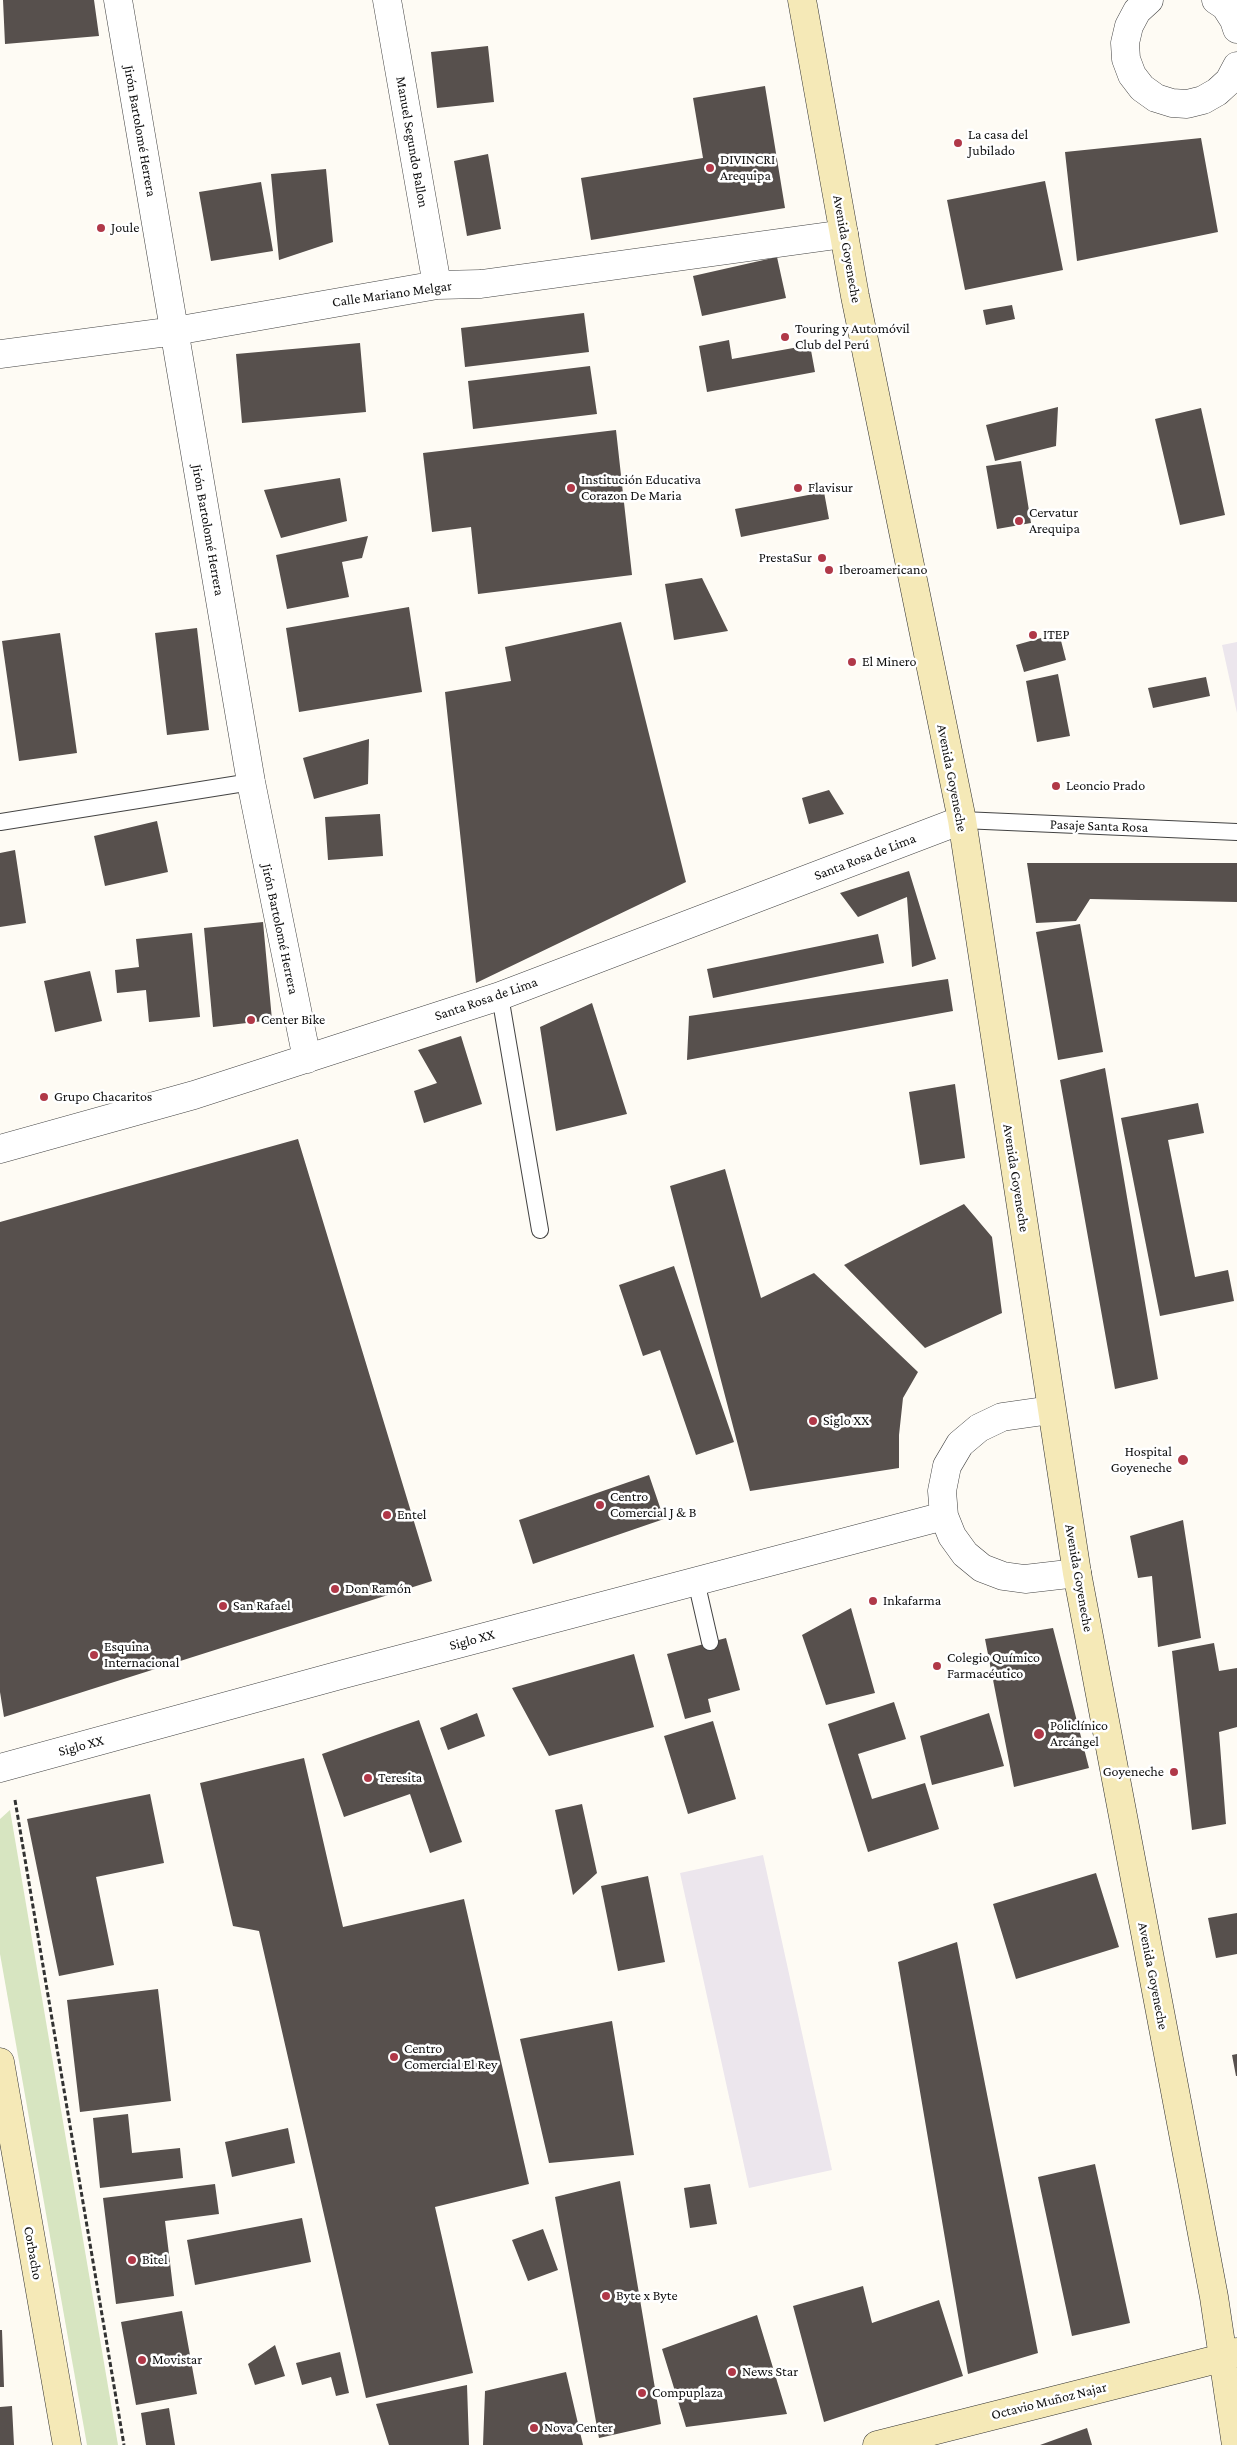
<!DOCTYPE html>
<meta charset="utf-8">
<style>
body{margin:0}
canvas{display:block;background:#fefbf4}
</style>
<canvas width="1237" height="2445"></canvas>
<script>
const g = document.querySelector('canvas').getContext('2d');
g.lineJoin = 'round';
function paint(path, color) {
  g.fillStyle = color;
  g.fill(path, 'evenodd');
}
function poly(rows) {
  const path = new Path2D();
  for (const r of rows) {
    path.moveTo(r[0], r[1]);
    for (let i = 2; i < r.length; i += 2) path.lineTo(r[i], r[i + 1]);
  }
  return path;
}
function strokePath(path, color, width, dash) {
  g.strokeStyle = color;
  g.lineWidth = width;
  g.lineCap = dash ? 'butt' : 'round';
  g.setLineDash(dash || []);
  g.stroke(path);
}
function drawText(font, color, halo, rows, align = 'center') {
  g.font = font + ' "Crimson Pro",serif';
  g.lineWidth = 5;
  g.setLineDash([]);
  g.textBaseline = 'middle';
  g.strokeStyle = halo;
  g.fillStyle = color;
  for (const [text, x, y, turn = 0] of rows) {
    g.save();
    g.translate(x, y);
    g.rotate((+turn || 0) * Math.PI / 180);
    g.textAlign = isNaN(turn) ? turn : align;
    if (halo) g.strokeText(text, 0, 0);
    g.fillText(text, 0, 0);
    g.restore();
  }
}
const industrial = poly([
 [1237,642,1237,713,1222,645],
 [763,1855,832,2170,749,2188,680,1873]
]);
const green = poly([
 [10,1810,118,2445,87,2445,0,1954,0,1819]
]);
const building = poly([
 [3,0,94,0,99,36,5,44],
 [488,46,494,102,437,108,431,52],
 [765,86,785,208,591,240,581,178,703,158,693,98],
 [1201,138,1218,232,1077,261,1065,152],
 [488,154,501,229,467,236,454,161],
 [326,169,333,242,279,260,271,174],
 [1045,181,1063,270,965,290,947,200],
 [261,182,273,251,211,261,199,192],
 [777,257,786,298,702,316,693,276],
 [1012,305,1015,319,986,325,983,310],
 [584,313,589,352,465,367,461,328],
 [729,340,732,359,810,345,815,372,707,392,699,346],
 [360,343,366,412,242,423,236,354],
 [590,366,597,414,473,429,468,381],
 [1058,407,1056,446,995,461,986,425],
 [1201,408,1225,515,1180,525,1155,419],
 [616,430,632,575,478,594,471,527,432,532,423,453],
 [1021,461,1031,523,997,529,986,466],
 [340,478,347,521,281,538,264,490],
 [824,492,829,519,741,537,735,509],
 [368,536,362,558,342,562,349,597,287,609,276,555],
 [702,578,728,631,674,640,665,584],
 [409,607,422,692,299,712,286,628],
 [621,622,686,882,476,983,445,692,511,681,505,647],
 [197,628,209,730,167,735,155,633],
 [60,633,77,753,19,761,2,641],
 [1059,633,1066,660,1024,672,1016,645],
 [1058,674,1070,736,1037,742,1026,681],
 [1206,677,1210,696,1153,708,1148,688],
 [369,739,368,784,314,799,303,758],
 [829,790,844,814,809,824,802,798],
 [380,814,383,856,328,860,325,817],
 [157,821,168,872,105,886,94,836],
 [15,850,26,923,0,927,0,853],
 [1027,863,1237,863,1237,902,1090,899,1076,921,1036,923],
 [909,871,936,959,912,967,907,897,858,917,840,893],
 [263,922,272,1020,213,1027,204,928],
 [1080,924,1103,1052,1058,1060,1036,932],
 [192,933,200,1017,149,1022,146,990,117,993,115,970,139,967,136,939],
 [878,934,884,963,713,998,707,969],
 [90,971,102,1021,55,1032,44,981],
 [948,979,953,1011,687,1060,689,1016],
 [592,1003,627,1114,556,1131,540,1027],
 [461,1036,482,1104,424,1123,414,1091,437,1083,418,1050],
 [1105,1068,1158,1379,1115,1389,1060,1080],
 [955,1084,965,1158,920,1165,909,1092],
 [1198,1103,1204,1133,1168,1140,1195,1277,1228,1270,1234,1301,1160,1316,1121,1118],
 [298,1139,432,1581,4,1717,0,1692,0,1222],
 [725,1169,761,1298,814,1273,918,1372,903,1398,899,1435,899,1468,750,1491,670,1186],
 [964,1204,992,1237,1002,1313,925,1348,844,1265],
 [674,1266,734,1442,696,1455,660,1350,643,1356,619,1285],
 [649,1475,664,1519,533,1564,519,1520],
 [1183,1520,1201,1638,1158,1647,1152,1576,1138,1578,1130,1536],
 [851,1608,875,1693,826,1705,802,1635],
 [1053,1628,1089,1768,1014,1787,985,1639],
 [726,1638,740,1690,708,1699,711,1712,685,1719,667,1654],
 [1214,1643,1219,1671,1237,1668,1237,1727,1219,1732,1226,1824,1192,1830,1172,1651],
 [634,1654,654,1727,549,1756,512,1688],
 [894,1702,906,1739,858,1754,872,1799,925,1783,939,1829,868,1852,828,1724],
 [477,1713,485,1736,448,1750,440,1728],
 [989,1713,1004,1766,932,1785,920,1736],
 [419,1720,462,1842,430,1853,410,1794,344,1817,322,1754],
 [713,1721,736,1799,688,1814,664,1736],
 [304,1758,343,1927,464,1899,529,2184,435,2207,473,2373,366,2398,259,1931,233,1926,200,1783],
 [150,1794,164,1863,96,1877,114,1965,59,1976,27,1819],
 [582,1804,597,1873,573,1895,555,1810],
 [1096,1873,1119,1947,1016,1979,993,1904],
 [648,1876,665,1962,618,1971,601,1886],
 [1237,1913,1237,1954,1216,1958,1208,1918],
 [957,1942,1038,2353,968,2374,898,1962],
 [158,1989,171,2101,80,2112,67,2000],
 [612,2021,634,2155,549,2163,520,2039],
 [1237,2054,1237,2076,1236,2076,1232,2055],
 [128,2114,132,2153,180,2148,183,2178,100,2188,93,2118],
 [288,2128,295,2163,232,2177,225,2142],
 [1095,2164,1130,2323,1072,2336,1038,2177],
 [620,2181,661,2424,599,2438,555,2197],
 [215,2184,219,2214,165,2221,174,2296,116,2304,103,2198],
 [710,2184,717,2224,690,2228,684,2188],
 [302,2218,311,2262,195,2285,187,2240],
 [543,2229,558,2270,528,2281,512,2240],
 [863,2286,872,2323,939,2300,963,2376,824,2422,793,2306],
 [182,2311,197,2394,136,2405,121,2322],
 [757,2315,787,2414,686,2427,662,2349],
 [0,2330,2,2330,4,2387,0,2387],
 [275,2345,285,2376,255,2385,248,2364],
 [340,2352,349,2393,336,2396,331,2377,302,2385,296,2363],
 [566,2372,583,2445,483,2445,485,2391],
 [467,2385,469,2445,389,2445,376,2404],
 [12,2406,14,2445,0,2445,0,2407],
 [169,2408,175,2445,146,2445,141,2413],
 [1087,2428,1092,2445,1040,2445]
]);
const path = poly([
 [15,1800,124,2445]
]);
const lane = poly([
 [962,820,1237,832],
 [0,822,251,782],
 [500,996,540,1230],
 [696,1581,710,1642]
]);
const street = poly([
 [118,0,251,782,307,1059],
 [387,0,437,285],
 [1149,0,1137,11,1129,26,1125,43,1126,59,1132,75,1142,88,1156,98,1172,103,1187,104,1203,100,1217,92,1229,81,1237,66],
 [1216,0,1225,6,1234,20,1237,29],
 [0,354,175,331,437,285,481,284,844,234],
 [0,1149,194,1095,500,996,962,820],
 [1051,1410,1002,1417,979,1428,960,1444,947,1466,942,1491,944,1516,952,1536,965,1554,982,1568,1003,1576,1025,1579,1077,1573],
 [0,1768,344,1674,944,1516]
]);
const secondary = poly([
 [802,0,855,296,962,820,1077,1573,1214,2297,1236,2445],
 [0,2062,67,2445],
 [877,2445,1222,2358,1237,2352]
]);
const markers = [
 [958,143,5,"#b03848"],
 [710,168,5,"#b03848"],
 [101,228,5,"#b03848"],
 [785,337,5,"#b03848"],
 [571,488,5,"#b03848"],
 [798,488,5,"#b03848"],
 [1019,521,5,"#b03848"],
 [822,558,5,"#b03848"],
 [829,570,5,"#b03848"],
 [1033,635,5,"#b03848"],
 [852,662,5,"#b03848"],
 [1056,786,5,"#b03848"],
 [251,1020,5,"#b03848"],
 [44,1097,5,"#b03848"],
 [813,1421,5,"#b03848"],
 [1183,1460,6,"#b03848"],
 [600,1505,5,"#b03848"],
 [387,1515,5,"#b03848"],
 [335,1589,5,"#b03848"],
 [873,1601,5,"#b03848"],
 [223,1606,5,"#b03848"],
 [94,1655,5,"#b03848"],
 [937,1666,5,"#b03848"],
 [1039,1734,6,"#b03848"],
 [1174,1772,5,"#b03848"],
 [368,1778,5,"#b03848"],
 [394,2057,5,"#b03848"],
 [132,2260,5,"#b03848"],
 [606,2296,5,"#b03848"],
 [142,2360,5,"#b03848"],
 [732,2372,5,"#b03848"],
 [642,2393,5,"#b03848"],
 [534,2428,5,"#b03848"]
];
const streetNames = [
 ["Jirón Bartolomé Herrera",140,131,80],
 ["Manuel Segundo Ballon",412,142,80],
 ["Avenida Goyeneche",847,249,80],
 ["Calle Mariano Melgar",392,294,-8],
 ["Jirón Bartolomé Herrera",208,530,80],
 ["Avenida Goyeneche",952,778,79],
 ["Pasaje Santa Rosa",1099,826,2],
 ["Santa Rosa de Lima",865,857,-21],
 ["Jirón Bartolomé Herrera",280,929,78],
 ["Santa Rosa de Lima",486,999,-19],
 ["Avenida Goyeneche",1016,1178,81],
 ["Avenida Goyeneche",1079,1578,80],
 ["Siglo XX",472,1640,-15],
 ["Siglo XX",81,1746,-15],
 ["Avenida Goyeneche",1153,1976,79],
 ["Corbacho",33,2253,80],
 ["Octavio Muñoz Najar",1049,2401,-14]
];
const poiNames = [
 ["La casa del",968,135],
 ["Jubilado",968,151],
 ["DIVINCRI",720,160],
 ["Arequipa",720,176],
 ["Joule",111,228],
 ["Touring y Automóvil",795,329],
 ["Club del Perú",795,345],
 ["Institución Educativa",581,480],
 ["Corazon De Maria",581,496],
 ["Flavisur",808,488],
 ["Cervatur",1029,513],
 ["Arequipa",1029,529],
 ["PrestaSur",812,558,"right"],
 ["Iberoamericano",839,570],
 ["ITEP",1043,635],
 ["El Minero",862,662],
 ["Leoncio Prado",1066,786],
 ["Center Bike",261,1020],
 ["Grupo Chacaritos",54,1097],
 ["Siglo XX",823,1421],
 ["Hospital",1172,1452,"right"],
 ["Goyeneche",1172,1468,"right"],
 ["Centro",610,1497],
 ["Comercial J & B",610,1513],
 ["Entel",397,1515],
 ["Don Ramón",345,1589],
 ["Inkafarma",883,1601],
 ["San Rafael",233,1606],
 ["Esquina",104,1647],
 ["Internacional",104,1663],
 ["Colegio Químico",947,1658],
 ["Farmacéutico",947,1674],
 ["Policlínico",1050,1726],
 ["Arcángel",1050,1742],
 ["Goyeneche",1164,1772,"right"],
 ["Teresita",378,1778],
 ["Centro",404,2049],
 ["Comercial El Rey",404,2065],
 ["Bitel",142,2260],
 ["Byte x Byte",616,2296],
 ["Movistar",152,2360],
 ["News Star",742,2372],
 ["Compuplaza",652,2393],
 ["Nova Center",544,2428]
];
paint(industrial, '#ece6ed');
paint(green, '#d7e5c1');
paint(building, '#57504d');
strokePath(lane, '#434343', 18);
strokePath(street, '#434343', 29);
strokePath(secondary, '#323232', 29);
strokePath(path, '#323232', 3, [5, 2.5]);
strokePath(lane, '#fff', 16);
strokePath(street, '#fff', 28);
strokePath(secondary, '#f5e9b7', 28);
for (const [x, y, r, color] of markers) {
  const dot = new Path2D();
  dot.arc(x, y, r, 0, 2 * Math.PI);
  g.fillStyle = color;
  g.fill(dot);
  strokePath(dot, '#fff', 2);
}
drawText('14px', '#101010', '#fff', streetNames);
drawText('14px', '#101010', '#fff', poiNames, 'left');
</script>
